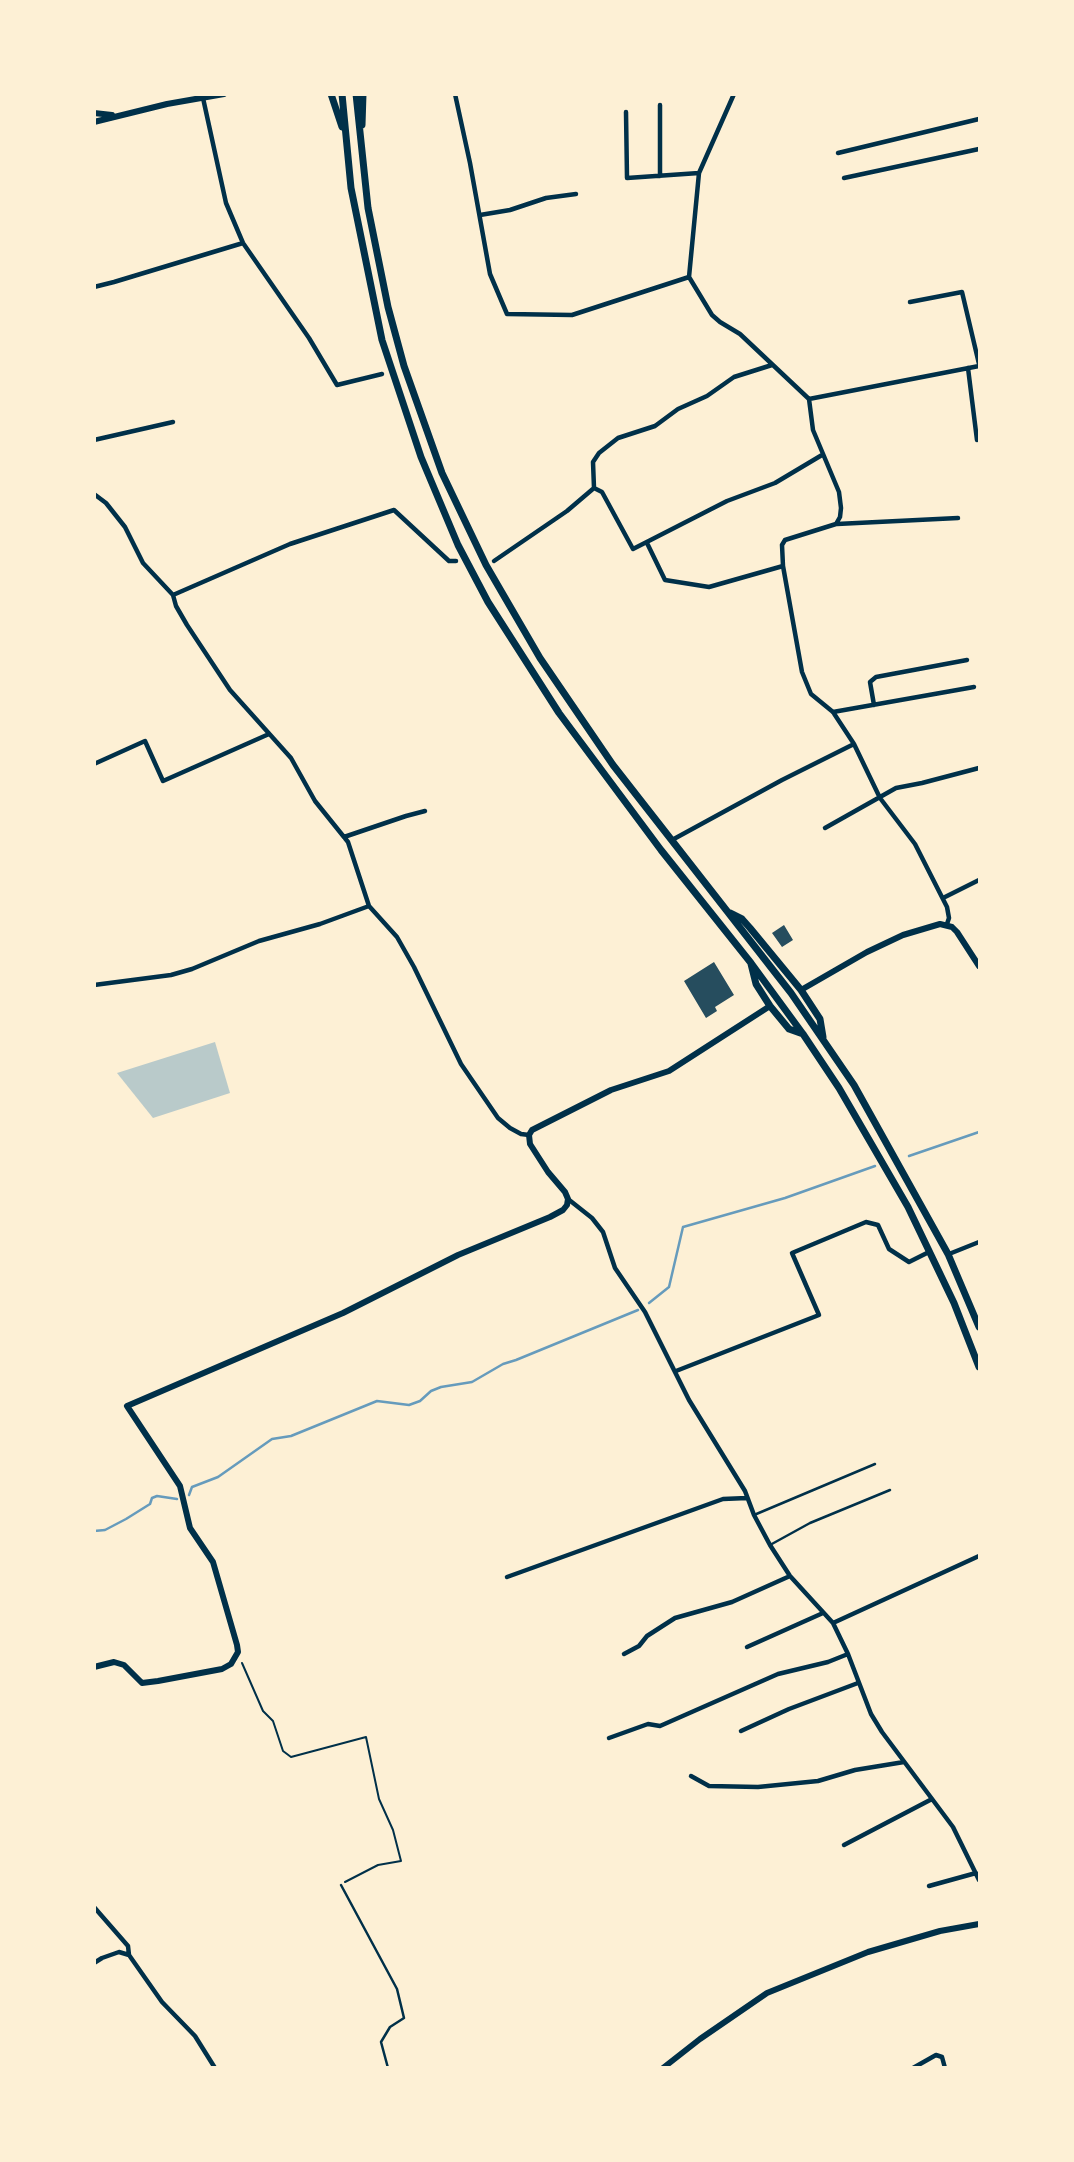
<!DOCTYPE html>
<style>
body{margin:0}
#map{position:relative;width:1074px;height:2162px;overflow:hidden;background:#fdf0d5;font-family:"Fira Sans",sans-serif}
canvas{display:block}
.frame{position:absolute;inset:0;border:96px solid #fdf0d5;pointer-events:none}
</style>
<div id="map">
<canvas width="1074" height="2162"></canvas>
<div class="frame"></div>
</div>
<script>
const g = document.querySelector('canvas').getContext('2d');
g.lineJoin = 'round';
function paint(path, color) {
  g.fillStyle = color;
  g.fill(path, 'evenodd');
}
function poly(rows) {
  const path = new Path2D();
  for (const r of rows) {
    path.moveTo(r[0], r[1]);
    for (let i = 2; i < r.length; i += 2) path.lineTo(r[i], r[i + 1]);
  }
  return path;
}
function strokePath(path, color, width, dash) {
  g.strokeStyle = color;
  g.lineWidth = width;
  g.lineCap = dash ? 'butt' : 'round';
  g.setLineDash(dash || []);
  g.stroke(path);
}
const green = poly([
 [215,1042,230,1093,153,1118,117,1073]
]);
const stream = poly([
 [909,1156,979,1132],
 [649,1303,669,1287,683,1227,785,1198,875,1166],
 [189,1495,192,1487,218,1477,272,1439,291,1436,377,1401,409,1405,420,1401,431,1391,441,1387,472,1382,503,1364,516,1360,638,1310],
 [94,1531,105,1530,126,1519,150,1504,152,1498,157,1496,177,1499]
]);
const building = poly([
 [784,925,793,940,782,947,772,933],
 [714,962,734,995,715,1007,717,1011,706,1018,684,981]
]);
const path = poly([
 [242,1663,263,1711,273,1721,283,1751,291,1757,366,1737,379,1799,393,1830,401,1861,378,1865,345,1882]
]);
const service = poly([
 [754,1515,875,1464],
 [770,1545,810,1523,890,1490],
 [341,1885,397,1989,404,2018,390,2027,381,2042,388,2068]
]);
const minor = poly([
 [455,94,470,163,490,274,507,314,572,315,689,277],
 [734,94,699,173,689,277,712,315,720,322,740,334,809,399],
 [203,98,226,203,243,243,309,338,337,385,382,374],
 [626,112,627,178,699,173],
 [838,153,979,119],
 [660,176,660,105],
 [844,178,979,149],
 [480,215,510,210,546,198,576,194],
 [94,287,114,282,243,243],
 [910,302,962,292,979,364],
 [968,368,977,440],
 [809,399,813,430,839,492,841,508,840,517,836,524,785,540,782,545,783,566,802,672,811,694,833,712,854,744,880,798,915,844,947,907,949,918,947,924],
 [809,399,979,366],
 [94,440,173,422],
 [594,488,602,492,633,549,727,501,775,483,822,455],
 [94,494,106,503,125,527,143,563,173,595,176,606,187,625,230,690,291,758,315,801,348,842,369,906,397,937,414,967,461,1064,498,1118,510,1128,521,1134,529,1135],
 [837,524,958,518],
 [647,543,665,580,709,587,783,566],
 [494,561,567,511,594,488,593,462,599,453,618,438,655,426,678,409,707,396,734,377,772,365],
 [173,595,290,544,394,510,449,561,456,561],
 [874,705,870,682,876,677,967,660],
 [833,712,974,687],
 [94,764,145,741,163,781,269,734],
 [825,828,896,788,922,783,979,768],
 [344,837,406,816,425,811],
 [672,840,782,780,854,744],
 [943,898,979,880],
 [94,985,171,975,192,969,259,941,320,924,369,906],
 [568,1199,592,1218,603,1232,615,1268,645,1312,689,1400,745,1491,754,1515,770,1545,790,1576,833,1623,848,1654,871,1714,882,1732,953,1827,979,1880],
 [949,1254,979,1242],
 [676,1371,819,1315,792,1253,866,1222,878,1225,889,1249,909,1262,929,1252],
 [507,1577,723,1499,747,1498],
 [833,1623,979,1556],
 [747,1647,823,1613],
 [624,1654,639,1646,647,1636,675,1618,732,1602,790,1576],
 [741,1731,789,1709,858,1683],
 [609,1738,648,1724,660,1726,778,1674,828,1662,848,1654],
 [691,1776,709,1786,758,1787,818,1781,855,1770,904,1762],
 [844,1845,932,1799],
 [929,1886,976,1873],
 [94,1907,128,1946,129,1955,162,2002,195,2036,215,2068],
 [94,1963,102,1958,119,1952,129,1955],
 [913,2068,936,2055,942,2057,945,2068]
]);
const tertiary = poly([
 [801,990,867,952,903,935,940,924,952,927,957,932,979,966],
 [94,1667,114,1662,124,1665,142,1683,158,1681,222,1669,231,1664,238,1652,237,1645,213,1562,190,1528,180,1486,127,1406,343,1313,458,1255,550,1217,563,1210,567,1205,568,1199,565,1192,548,1172,530,1144,529,1135,532,1130,611,1090,669,1071,770,1006],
 [663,2068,700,2039,767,1993,868,1952,940,1931,979,1924]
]);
const secondary = poly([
 [94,113,112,115],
 [94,122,167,104,224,94]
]);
const primary = poly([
 [331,94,342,127],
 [342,94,351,188,382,340,421,457,458,545,488,602,559,713,661,850,751,963,803,1034,839,1088,908,1207,954,1303,979,1367],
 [356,94,368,208,388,307,404,366,442,473,486,565,540,658,613,765,791,993,854,1085,948,1254,979,1327],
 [362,125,363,94],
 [730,913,742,919,750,928,801,990,820,1019,823,1037],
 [751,964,756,984,770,1006,789,1029,803,1034]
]);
paint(green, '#b9caca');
strokePath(stream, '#669bbc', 2.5);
paint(building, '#264d5e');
strokePath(path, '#003049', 2);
strokePath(service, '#003049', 2.5);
strokePath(minor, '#003049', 4.5);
strokePath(tertiary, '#003049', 6);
strokePath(secondary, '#003049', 6);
strokePath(primary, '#003049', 7);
</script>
